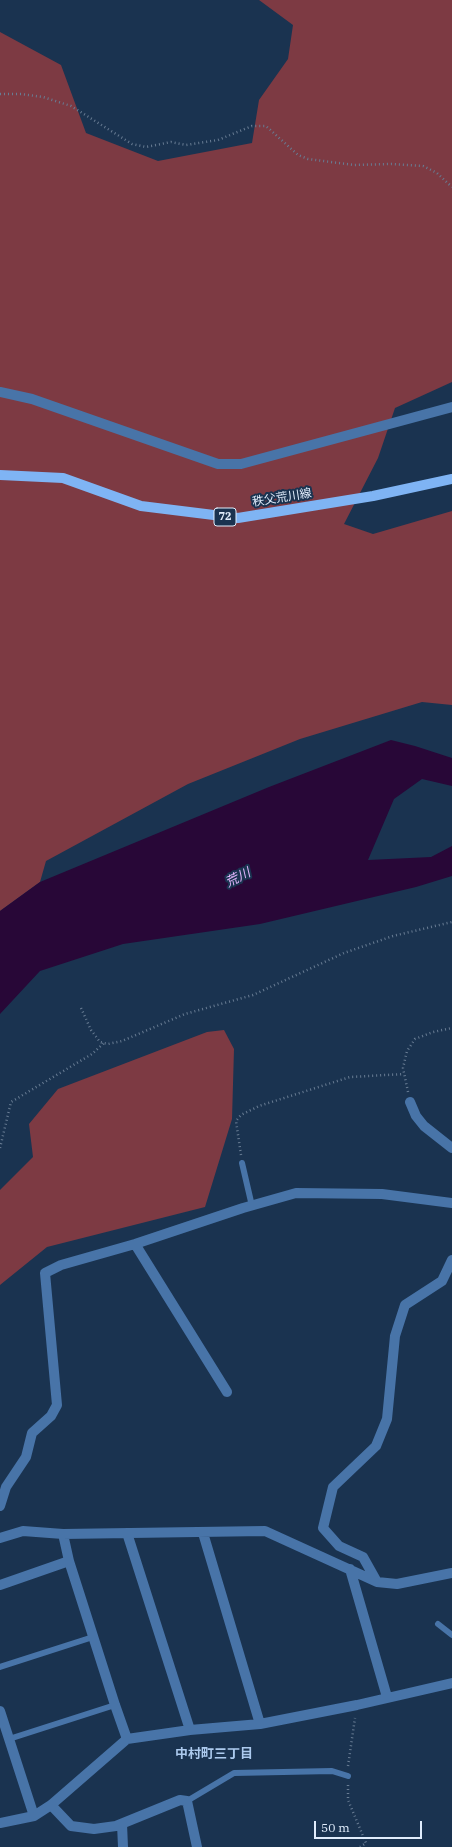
<!DOCTYPE html>
<meta charset="utf-8">
<style>
body{margin:0}
#map{position:relative;width:452px;height:1847px;overflow:hidden;background:#1a3350;font-family:"IBM Plex Serif",serif}
canvas{display:block}
.scale{position:absolute;left:314px;top:1821px;width:108px;height:18px;box-sizing:border-box;border:2px solid #e0ecfb;border-top:0;padding-left:5px;font-size:12px;line-height:14px;white-space:nowrap;color:#e0ecfb;-webkit-text-stroke:3px #1a3350;paint-order:stroke}
</style>
<div id="map">
<canvas width="452" height="1847"></canvas>
<div class="scale">50 m</div>
</div>
<script>
const g = document.querySelector('canvas').getContext('2d');
g.lineJoin = 'round';
function paint(path, color) {
  g.fillStyle = color;
  g.fill(path, 'evenodd');
}
function poly(rows) {
  const path = new Path2D();
  for (const r of rows) {
    path.moveTo(r[0], r[1]);
    for (let i = 2; i < r.length; i += 2) path.lineTo(r[i], r[i + 1]);
  }
  return path;
}
function strokePath(path, color, width, dash) {
  g.strokeStyle = color;
  g.lineWidth = width;
  g.lineCap = dash ? 'butt' : 'round';
  g.setLineDash(dash || []);
  g.stroke(path);
}
function drawText(font, color, halo, rows, align = 'center') {
  g.font = font + ' "IBM Plex Serif","Noto Sans JP",serif';
  g.lineWidth = 4;
  g.setLineDash([]);
  g.textBaseline = 'middle';
  g.strokeStyle = halo;
  g.fillStyle = color;
  for (const [text, x, y, turn = 0] of rows) {
    g.save();
    g.translate(x, y);
    g.rotate((+turn || 0) * Math.PI / 180);
    g.textAlign = isNaN(turn) ? turn : align;
    if (halo) g.strokeText(text, 0, 0);
    g.fillText(text, 0, 0);
    g.restore();
  }
}
const green = poly([
 [259,0,452,0,452,382,395,408,378,458,344,524,373,534,452,511,452,705,422,702,300,739,188,784,46,861,40,882,0,911,0,32,61,65,86,133,158,161,252,143,259,100,288,59,293,25],
 [224,1030,234,1049,232,1119,205,1207,47,1247,0,1285,0,1190,33,1157,29,1124,58,1089,207,1032]
]);
const water = poly([
 [391,740,415,746,452,758,452,786,422,779,394,799,368,860,431,857,452,846,452,876,416,887,260,924,123,944,40,971,0,1014,0,911,40,882,269,787]
]);
const path = poly([
 [0,94,21,94,43,97,71,106,132,144,146,147,171,142,186,145,218,140,252,126,266,126,298,155,308,159,354,165,391,164,423,166,437,173,452,187],
 [81,1008,91,1030,100,1042,108,1044,122,1041,185,1014,253,995,344,953,393,936,452,922],
 [408,1092,403,1068,407,1051,415,1039,433,1032,452,1028],
 [0,1148,11,1102,92,1054,104,1043],
 [241,1155,236,1121,241,1115,259,1106,350,1077,404,1074],
 [348,1766,355,1718],
 [348,1785,348,1800,366,1843,360,1847]
]);
const service = poly([
 [242,1163,252,1206],
 [438,1624,452,1635],
 [0,1667,93,1637],
 [9,1739,115,1705],
 [187,1801,234,1773,332,1771,348,1776]
]);
const minor = poly([
 [0,392,32,399,218,464,241,464,452,407],
 [410,1102,416,1116,424,1126,452,1148],
 [135,1244,227,1392],
 [0,1506,6,1487,26,1457,32,1433,51,1416,57,1405,45,1273,61,1265,135,1244,243,1208,296,1193,382,1194,452,1203],
 [127,1533,190,1730],
 [203,1533,260,1724],
 [63,1534,69,1561,115,1705,127,1739],
 [0,1538,23,1531,63,1534,265,1531,377,1582,397,1584,452,1573],
 [350,1569,387,1697],
 [377,1582,363,1557,339,1546,323,1528,333,1487,376,1446,387,1419,395,1336,405,1305,442,1281,452,1260],
 [0,1585,69,1561],
 [0,1711,34,1816],
 [51,1805,71,1826,94,1829,116,1826,180,1800,187,1801,197,1847],
 [0,1823,34,1816,51,1805,127,1739,190,1730,260,1724,357,1705,452,1683],
 [122,1824,123,1847]
]);
const primary = poly([
 [0,475,63,478,141,506,238,518,373,496,452,479]
]);
const shields = [
 [225,517,22]
];
const shieldNames = [
 ["72",225,517]
];
const streetNames = [
 ["秩父荒川線",282,498,-9]
];
const waterNames = [
 ["荒川",238,878,-27]
];
const neighbourhoodNames = [
 ["中村町三丁目",214,1754]
];
paint(green, '#7d3a43');
paint(water, '#280737');
strokePath(path, '#687c93', 2.5, [1, 3]);
strokePath(service, '#4874a8', 6);
strokePath(minor, '#4874a8', 10);
strokePath(primary, '#7fb4f4', 10);
for (const [x, y, w] of shields) {
  const box = new Path2D();
  box.roundRect(x - w / 2, y - 9, w, 18, 3);
  g.fillStyle = '#1a3350';
  g.fill(box);
  strokePath(box, '#e0ecfb', 1);
}
drawText('bold 11px', '#e0ecfb', null, shieldNames);
drawText('12px', '#e0ecfb', '#1a3350', streetNames);
drawText('italic 13px', '#e2b4fc', '#1a3350', waterNames);
drawText('bold 13px', '#accaee', '#1a3350', neighbourhoodNames);
</script>
